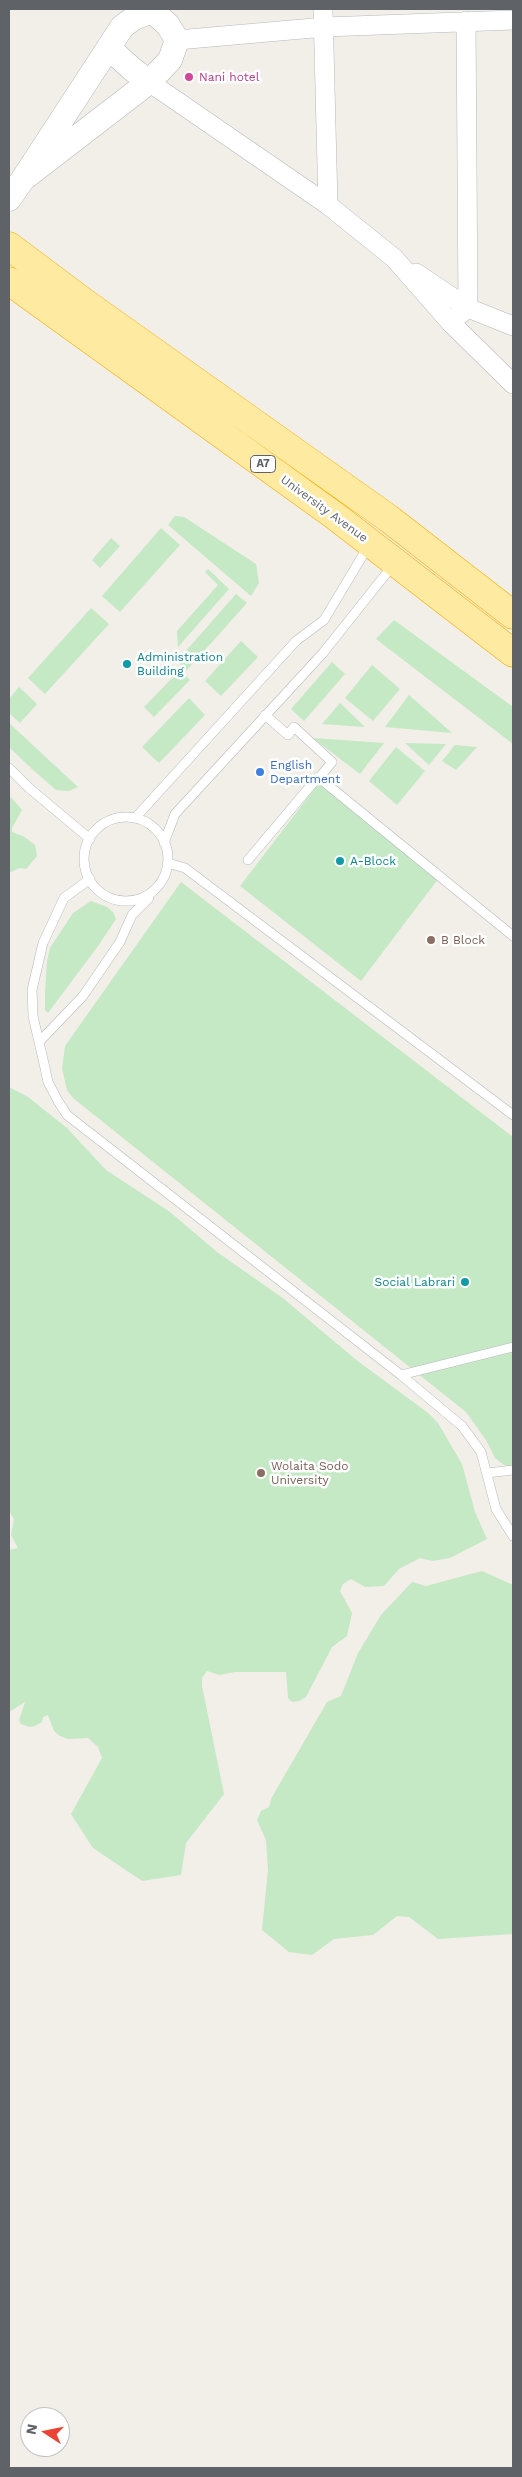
<!DOCTYPE html>
<style>
body{margin:0}
#map{position:relative;width:522px;height:2477px;overflow:hidden;background:#f1efe8;font-family:"Work Sans",sans-serif}
canvas{display:block}
.frame{position:absolute;inset:0;border:10px solid #5f6368;pointer-events:none}
.north{position:absolute;left:20px;top:2407px;width:50px;height:50px;box-sizing:border-box;background:#fff;border:1px solid #bfc1c3;border-radius:50%;rotate:281deg;font-size:14px;font-weight:700;line-height:20px;text-align:center;color:#5f6368}
.north::after{content:'';display:block;margin:auto;width:18px;height:22px;background:#ea4335;clip-path:polygon(50% 0,100% 100%,50% 72%,0 100%)}
</style>
<div id="map">
<canvas width="522" height="2477"></canvas>
<div class="frame"></div>
<div class="north">N</div>
</div>
<script>
const g = document.querySelector('canvas').getContext('2d');
g.lineJoin = 'round';
function paint(path, color) {
  g.fillStyle = color;
  g.fill(path, 'evenodd');
}
function poly(rows) {
  const path = new Path2D();
  for (const r of rows) {
    if (r.length === 3) {
      path.moveTo(r[0] + r[2], r[1]);
      path.arc(r[0], r[1], r[2], 0, 2 * Math.PI);
      continue;
    }
    path.moveTo(r[0], r[1]);
    for (let i = 2; i < r.length; i += 2) path.lineTo(r[i], r[i + 1]);
  }
  return path;
}
function strokePath(path, color, width, dash) {
  g.strokeStyle = color;
  g.lineWidth = width;
  g.lineCap = dash ? 'butt' : 'round';
  g.setLineDash(dash || []);
  g.stroke(path);
}
function drawText(font, color, halo, rows, align = 'center') {
  g.font = font + ' "Work Sans",sans-serif';
  g.lineWidth = 5;
  g.setLineDash([]);
  g.textBaseline = 'middle';
  g.strokeStyle = halo;
  g.fillStyle = color;
  for (const [text, x, y, turn = 0] of rows) {
    g.save();
    g.translate(x, y);
    g.rotate((+turn || 0) * Math.PI / 180);
    g.textAlign = isNaN(turn) ? turn : align;
    if (halo) g.strokeText(text, 0, 0);
    g.fillText(text, 0, 0);
    g.restore();
  }
}
const green = poly([
 [175,516,184,517,256,564,259,583,251,596,168,525],
 [161,528,180,545,120,612,102,596],
 [111,538,120,546,100,568,92,560],
 [208,569,229,589,178,647,177,631,218,585,205,572],
 [236,594,247,603,187,670,177,661],
 [91,608,109,624,45,694,28,678],
 [394,620,513,707,513,744,376,639],
 [241,641,258,657,221,696,205,681],
 [332,662,345,674,304,721,291,709],
 [372,665,400,689,373,721,345,698],
 [180,670,190,680,154,717,144,707],
 [19,687,37,704,20,723,9,713,9,699],
 [409,695,452,733,385,727],
 [189,698,205,715,159,763,142,747],
 [340,703,365,727,322,724],
 [9,723,78,787,69,791,56,790,32,769,9,747],
 [313,738,384,743,360,774],
 [405,743,446,744,429,765],
 [455,745,477,747,456,770,442,761],
 [396,747,425,771,397,805,369,781],
 [319,783,438,879,361,981,240,886],
 [9,795,22,810,12,828,12,832,23,836,35,845,37,856,26,869,19,868,9,873],
 [181,882,513,1137,513,1466,507,1467,495,1458,486,1440,466,1412,73,1098,67,1090,62,1069,65,1046],
 [91,901,107,907,113,912,116,919,98,946,48,1013,45,1010,45,992,47,961,50,948,73,913],
 [9,1087,28,1097,67,1128,106,1170,170,1212,217,1252,284,1299,355,1359,428,1413,438,1423,462,1464,475,1512,487,1539,450,1558,433,1561,420,1558,399,1569,384,1586,365,1587,351,1579,343,1584,340,1591,352,1613,347,1636,332,1647,306,1697,299,1701,292,1702,288,1698,286,1672,235,1672,219,1675,207,1671,202,1678,202,1686,224,1794,186,1843,181,1875,142,1881,93,1848,71,1814,102,1758,98,1747,88,1738,68,1739,60,1736,54,1731,48,1715,43,1717,42,1722,35,1726,30,1727,21,1724,19,1720,25,1702,9,1712,9,1550,18,1548,11,1535,14,1519,9,1511],
 [482,1571,513,1585,513,1934,438,1939,409,1917,397,1916,373,1935,334,1939,312,1955,289,1952,262,1930,268,1870,266,1840,257,1820,261,1811,269,1807,272,1797,327,1702,341,1696,358,1653,381,1615,412,1582,426,1586]
]);
const service = poly([
 [265,715,288,735,294,727,332,762,319,778],
 [9,768,29,788,90,839],
 [136,817,296,641,324,620,369,545],
 [126,859,42],
 [164,843,175,814,323,653,393,565],
 [248,860,318,777,513,936],
 [168,863,185,868,513,1115],
 [90,879,64,898,43,943,32,990,33,1016,45,1068,48,1082,58,1101,67,1115,401,1375,462,1426,481,1452,496,1509,513,1536],
 [40,1041,83,996,120,942,132,915,149,898],
 [401,1375,513,1347],
 [487,1473,513,1470]
]);
const minor = poly([
 [323,9,328,205],
 [177,40,325,27,513,20],
 [149,82,328,205,394,258,450,322,513,384],
 [416,273,468,308,513,326],
 [450,322,468,308,466,21]
]);
const tertiary = poly([
 [23,179,122,27,134,18,152,11,168,25,177,40,170,60,149,82,132,69,109,48],
 [9,199,23,179,149,82]
]);
const trunk = poly([
 [9,246,85,303,388,518,513,615],
 [9,281,335,516,513,653]
]);
const markers = [
 [189,77,5,"#d1479c"],
 [127,664,5,"#0f9aa8"],
 [260,772,5,"#3f7fe0"],
 [340,861,5,"#0f9aa8"],
 [431,940,5,"#8d6e63"],
 [465,1282,5,"#0f9aa8"],
 [261,1473,5,"#8d6e63"]
];
const shields = [
 [263,464,25]
];
const shieldNames = [
 ["A7",263,464]
];
const hotelNames = [
 ["Nani hotel",199,77]
];
const streetNames = [
 ["University Avenue",324,509,36]
];
const cultureNames = [
 ["Administration",137,657],
 ["Building",137,671],
 ["A-Block",350,861],
 ["Social Labrari",455,1282,"right"]
];
const shopNames = [
 ["English",270,765],
 ["Department",270,779]
];
const educationNames = [
 ["B Block",441,940],
 ["Wolaita Sodo",271,1466],
 ["University",271,1480]
];
paint(green, '#c5e8c5');
strokePath(service, '#b5b8bc', 10);
strokePath(minor, '#b5b8bc', 20);
strokePath(tertiary, '#b5b8bc', 25);
strokePath(trunk, '#f9ab00', 29);
strokePath(service, '#fff', 9);
strokePath(minor, '#fff', 19);
strokePath(tertiary, '#fff', 24);
strokePath(trunk, '#feeaa1', 28);
for (const [x, y, r, color] of markers) {
  const dot = new Path2D();
  dot.arc(x, y, r, 0, 2 * Math.PI);
  g.fillStyle = color;
  g.fill(dot);
  strokePath(dot, '#fff', 2);
}
for (const [x, y, w] of shields) {
  const box = new Path2D();
  box.roundRect(x - w / 2, y - 8.5, w, 17, 4);
  g.fillStyle = '#fff';
  g.fill(box);
  strokePath(box, '#5f6368', 1);
}
drawText('bold 11px', '#5f6368', null, shieldNames);
drawText('12px', '#b23c85', '#fff', hotelNames, 'left');
drawText('12px', '#5f6368', '#fff', streetNames);
drawText('12px', '#0d838f', '#fff', cultureNames, 'left');
drawText('12px', '#366cbe', '#fff', shopNames, 'left');
drawText('12px', '#785e54', '#fff', educationNames, 'left');
</script>
